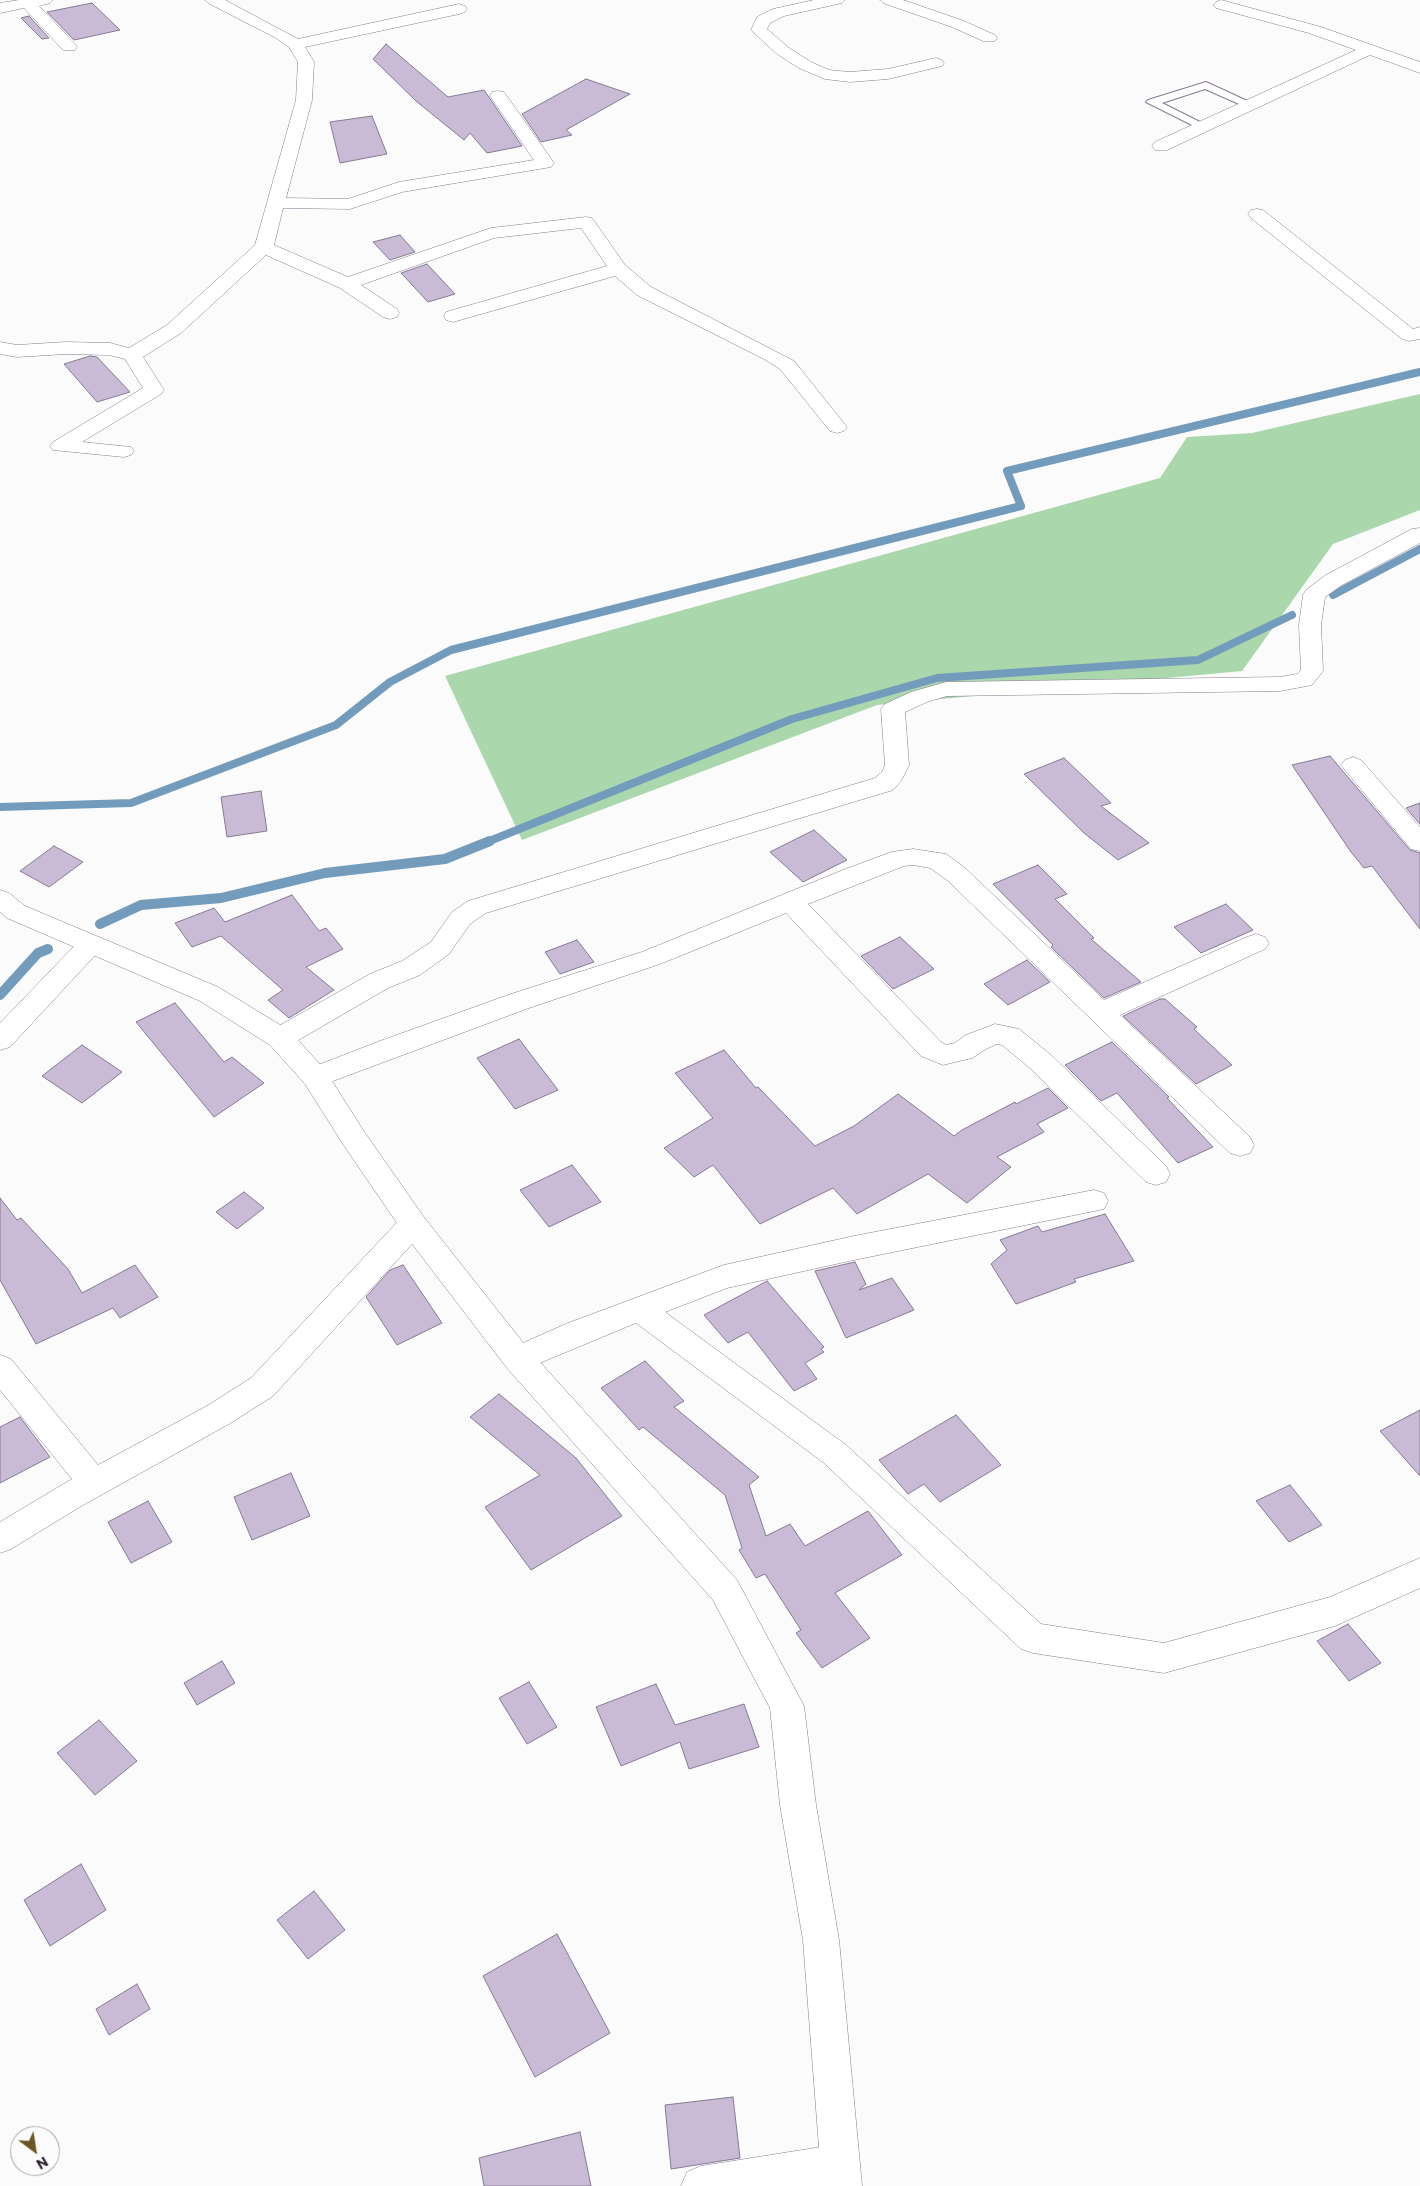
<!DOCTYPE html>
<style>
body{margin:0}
#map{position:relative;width:1420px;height:2186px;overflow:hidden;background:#fbfbfb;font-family:Commissioner,sans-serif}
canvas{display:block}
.north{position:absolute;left:10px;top:2126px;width:50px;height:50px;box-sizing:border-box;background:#fbfbfb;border:1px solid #a7a5a9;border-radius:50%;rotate:149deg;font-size:14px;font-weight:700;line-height:20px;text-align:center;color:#2a232e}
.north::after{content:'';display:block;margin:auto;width:18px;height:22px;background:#6d5525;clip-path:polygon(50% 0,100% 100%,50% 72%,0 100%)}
</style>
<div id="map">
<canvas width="1420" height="2186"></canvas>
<div class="north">N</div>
</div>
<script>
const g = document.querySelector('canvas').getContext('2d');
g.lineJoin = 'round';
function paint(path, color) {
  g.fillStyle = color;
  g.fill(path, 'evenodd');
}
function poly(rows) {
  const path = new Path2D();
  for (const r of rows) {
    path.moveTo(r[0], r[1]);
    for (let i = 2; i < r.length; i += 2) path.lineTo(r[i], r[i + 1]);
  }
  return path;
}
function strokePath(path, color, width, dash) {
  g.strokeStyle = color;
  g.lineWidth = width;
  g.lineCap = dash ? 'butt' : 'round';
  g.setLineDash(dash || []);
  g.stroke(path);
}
const green = poly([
 [1420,394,1420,510,1333,544,1242,671,877,705,522,840,445,676,1160,478,1187,437,1252,433]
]);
const streamFar1 = poly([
 [1333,595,1420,549],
 [0,807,131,803,336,725,390,682,451,650,1021,506,1007,471,1420,372],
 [487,842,792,719,937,678,1198,660,1292,615]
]);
const stream = poly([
 [100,924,141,905,221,898,325,873,445,859,490,841],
 [0,995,38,953,48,949]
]);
const building = poly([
 [92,3,120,30,74,40,47,12,92,3],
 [29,16,49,38,42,39,21,18,29,16],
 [386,44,448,97,484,90,522,146,487,153,470,133,464,140,416,101,373,59,386,44],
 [586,79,630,94,566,130,572,135,541,142,522,114,586,79],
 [372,116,387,154,340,163,330,122,372,116],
 [400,235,415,252,390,260,373,242,400,235],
 [427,264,455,294,428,302,401,273,427,264],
 [90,356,97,357,130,392,97,402,64,364,90,356],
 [1330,756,1410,850,1420,853,1420,929,1372,866,1364,868,1351,852,1292,765,1330,756],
 [1064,758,1111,803,1101,806,1149,843,1118,860,1084,833,1024,774,1064,758],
 [261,791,267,831,227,837,221,797,261,791],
 [1420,803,1420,824,1406,808,1420,803],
 [814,830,847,860,803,882,770,852,814,830],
 [54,846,83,862,49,887,20,871,54,846],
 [1038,865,1067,894,1055,899,1094,938,1091,939,1141,982,1104,998,1051,947,1053,945,993,884,1038,865],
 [292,895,319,931,326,928,343,949,306,967,334,990,289,1018,268,1000,283,990,221,936,192,947,175,923,214,908,225,922,292,895],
 [1226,904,1253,930,1201,953,1174,927,1226,904],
 [900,937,934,969,893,989,861,956,900,937],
 [577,940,594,962,560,974,545,952,577,940],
 [1027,960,1050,982,1008,1005,984,984,1027,960],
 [1160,999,1165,999,1197,1027,1194,1029,1232,1065,1196,1084,1123,1016,1160,999],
 [175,1003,224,1062,232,1057,264,1083,214,1117,136,1022,175,1003],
 [519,1039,558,1090,515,1109,477,1058,519,1039],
 [1112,1042,1169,1097,1167,1098,1213,1147,1178,1163,1117,1093,1101,1101,1065,1065,1112,1042],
 [82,1045,122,1072,82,1103,42,1076,82,1045],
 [724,1050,756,1088,758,1087,815,1146,854,1126,898,1094,954,1136,962,1130,1015,1102,1016,1104,1048,1088,1068,1108,1037,1124,1044,1132,997,1157,1011,1167,967,1203,928,1174,857,1214,833,1188,760,1224,713,1165,694,1177,664,1148,713,1118,675,1073,724,1050],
 [572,1165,601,1202,549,1227,520,1190,572,1165],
 [244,1192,264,1208,237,1229,216,1212,244,1192],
 [0,1198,17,1220,21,1218,68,1269,82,1293,135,1265,158,1297,120,1318,113,1308,36,1344,0,1280,0,1198],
 [1105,1214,1134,1261,1074,1279,1076,1282,1016,1304,991,1264,1007,1250,1000,1240,1038,1226,1042,1232,1105,1214],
 [855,1262,866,1284,859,1290,892,1278,914,1310,846,1338,815,1271,855,1262],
 [403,1265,442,1323,397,1345,366,1297,390,1270,403,1265],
 [767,1281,824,1347,821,1349,824,1352,805,1363,817,1379,794,1391,748,1332,728,1343,704,1315,767,1281],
 [645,1361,684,1401,674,1407,759,1477,749,1485,766,1536,790,1524,805,1546,868,1511,902,1555,835,1593,870,1638,822,1668,796,1633,801,1630,765,1574,756,1578,739,1550,742,1548,725,1495,643,1427,639,1430,601,1388,645,1361],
 [499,1394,576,1458,622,1516,531,1570,485,1507,540,1475,470,1417,499,1394],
 [1420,1410,1420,1476,1380,1431,1420,1410],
 [956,1415,1001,1465,940,1502,924,1484,908,1494,879,1460,956,1415],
 [20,1417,50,1457,0,1483,0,1427,20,1417],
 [291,1473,310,1516,252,1540,234,1497,291,1473],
 [1290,1485,1322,1525,1289,1542,1256,1501,1290,1485],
 [148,1501,172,1542,131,1563,108,1522,148,1501],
 [1348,1624,1381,1663,1349,1681,1317,1641,1348,1624],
 [222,1661,235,1683,197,1705,184,1683,222,1661],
 [529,1682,557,1727,527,1744,499,1698,529,1682],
 [656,1684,675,1725,744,1704,759,1747,689,1769,680,1742,621,1766,596,1707,656,1684],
 [99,1720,137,1761,95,1795,57,1753,99,1720],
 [81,1864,106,1910,50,1946,24,1900,81,1864],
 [314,1891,345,1930,308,1959,277,1920,314,1891],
 [557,1934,610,2033,535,2077,483,1976,557,1934],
 [137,1984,150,2009,109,2035,96,2009,137,1984],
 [733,2097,740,2158,671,2169,665,2105,733,2097],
 [580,2132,591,2186,484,2186,479,2158,580,2132]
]);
const lane = poly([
 [1206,82,1256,105,1254,107,1246,107,1205,89,1162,103,1206,125,1208,127,1202,130,1146,102,1148,100,1206,82]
]);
const street = poly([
 [19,0,53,0,50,3,39,6,75,44,77,47,75,50,63,50,24,8,0,13,0,3,19,0],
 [205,0,225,0,298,39,459,4,465,6,467,9,465,12,459,14,305,47,314,62,312,100,286,198,348,199,399,182,534,160,490,96,492,92,498,91,504,92,554,163,551,167,545,168,402,192,350,209,283,208,274,245,348,277,491,228,586,217,592,218,625,265,651,287,794,361,847,427,844,431,837,433,830,431,780,369,764,359,637,295,615,276,453,322,446,320,444,316,446,312,607,266,581,228,494,238,361,285,397,309,399,313,397,317,390,319,383,317,340,288,266,255,181,333,143,357,164,390,161,394,82,442,131,447,134,451,131,455,124,457,53,450,50,446,53,442,143,388,125,359,109,355,66,354,17,357,0,354,0,342,17,345,66,342,110,343,129,348,167,325,255,245,296,100,298,62,289,47,276,38,208,3,205,0],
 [814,0,845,0,842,3,784,16,770,23,767,29,789,48,811,62,829,70,850,72,888,69,936,58,942,60,944,63,942,66,888,79,850,82,825,79,799,68,777,54,751,30,757,17,773,9,814,0],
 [880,0,903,0,964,21,995,35,997,38,995,41,983,41,952,27,883,3,880,0],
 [1221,0,1321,27,1420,62,1420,73,1370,55,1167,150,1155,150,1152,146,1155,142,1356,50,1309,33,1216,8,1213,5,1216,2,1221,0],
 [1257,209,1263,210,1413,329,1420,327,1420,339,1409,341,1402,339,1251,218,1248,214,1251,210,1257,209],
 [1420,528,1420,543,1342,585,1325,597,1321,625,1323,671,1312,685,1280,691,947,696,927,702,905,712,909,765,901,781,893,790,486,913,470,924,449,954,420,975,388,988,290,1045,280,1048,270,1045,267,1038,270,1031,370,974,402,961,431,942,452,912,468,901,875,778,882,772,885,765,881,709,885,704,911,692,946,682,1280,677,1297,674,1301,670,1299,625,1303,595,1306,590,1326,575,1412,529,1420,528],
 [1353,757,1361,760,1420,827,1420,851,1411,849,1345,770,1341,765,1345,760,1353,757],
 [913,849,946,854,965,868,1104,1000,1247,937,1256,934,1265,937,1269,943,1265,949,1120,1015,1250,1137,1254,1145,1250,1153,1240,1156,1230,1153,947,880,930,868,913,865,904,866,808,904,941,1042,946,1045,955,1043,966,1035,995,1024,1019,1029,1051,1055,1166,1166,1170,1174,1166,1182,1156,1185,1146,1182,1031,1069,1002,1045,997,1044,986,1049,972,1058,943,1065,921,1056,786,913,660,964,529,1008,325,1084,315,1087,305,1084,301,1077,305,1070,380,1041,511,994,642,952,848,868,892,852,913,849],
 [91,935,100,938,104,944,100,950,10,1047,0,1050,0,1023,82,938,91,935],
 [1094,1190,1104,1193,1108,1201,1104,1209,854,1260,727,1288,665,1312,846,1445,1041,1624,1164,1643,1330,1597,1420,1558,1420,1588,1335,1626,1164,1673,1033,1653,1021,1649,824,1463,636,1323,518,1372,507,1368,503,1359,507,1350,568,1323,724,1265,854,1236,1094,1190],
 [413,1213,423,1216,427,1224,423,1232,273,1396,229,1424,83,1505,11,1549,0,1553,0,1522,72,1479,0,1390,0,1355,11,1359,98,1465,207,1406,251,1378,403,1216,413,1213],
 [840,2144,854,2150,860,2164,854,2178,840,2184,825,2186,681,2186,687,2172,701,2166,840,2144]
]);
const secondary = poly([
 [0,890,9,893,25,906,218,987,290,1031,325,1070,363,1130,423,1216,529,1350,737,1580,804,1706,816,1805,839,1940,862,2186,822,2186,803,1940,780,1805,770,1708,713,1600,507,1368,403,1232,343,1144,305,1084,270,1045,200,1001,7,918,0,912,0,890]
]);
paint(green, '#aad7ab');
strokePath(streamFar1, '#729bbc', 8);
strokePath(stream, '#729bbc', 10);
paint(building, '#c9bad6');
strokePath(building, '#877993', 1);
strokePath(lane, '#897993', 2);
strokePath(street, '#897993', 1);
strokePath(secondary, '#897993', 1);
paint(lane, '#fff');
paint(street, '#fff');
paint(secondary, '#fff');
</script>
